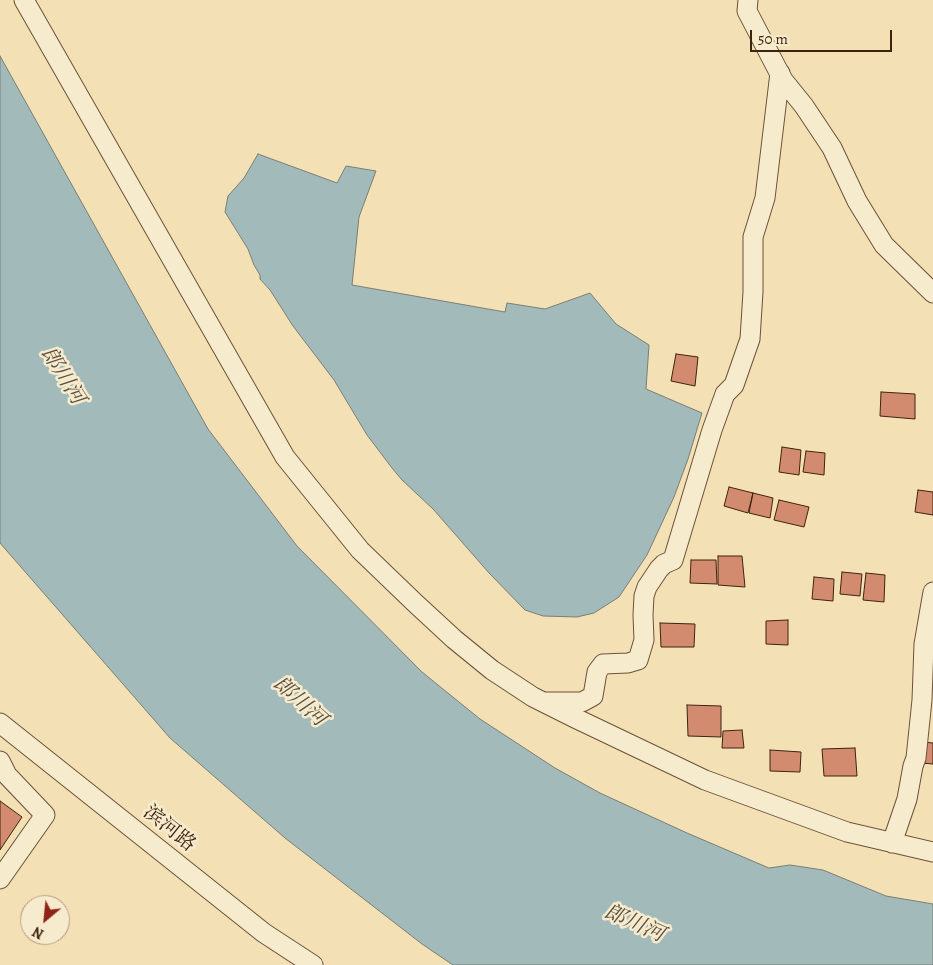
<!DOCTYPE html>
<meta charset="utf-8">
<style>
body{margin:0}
#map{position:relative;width:933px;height:965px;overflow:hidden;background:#f3e0b4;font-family:Alegreya,serif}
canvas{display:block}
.north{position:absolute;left:20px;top:895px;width:50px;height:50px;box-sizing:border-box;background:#f7ebce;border:1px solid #ad9b81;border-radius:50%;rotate:208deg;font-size:14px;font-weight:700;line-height:20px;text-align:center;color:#3e230e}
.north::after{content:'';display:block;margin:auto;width:18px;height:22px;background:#8f2418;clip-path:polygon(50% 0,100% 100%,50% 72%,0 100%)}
.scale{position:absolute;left:750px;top:30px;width:142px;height:22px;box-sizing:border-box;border:2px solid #3e230e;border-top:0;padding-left:6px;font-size:15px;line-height:18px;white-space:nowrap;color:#3e230e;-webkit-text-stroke:4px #f7ebce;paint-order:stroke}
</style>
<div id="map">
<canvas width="933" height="965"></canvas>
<div class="north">N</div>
<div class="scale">50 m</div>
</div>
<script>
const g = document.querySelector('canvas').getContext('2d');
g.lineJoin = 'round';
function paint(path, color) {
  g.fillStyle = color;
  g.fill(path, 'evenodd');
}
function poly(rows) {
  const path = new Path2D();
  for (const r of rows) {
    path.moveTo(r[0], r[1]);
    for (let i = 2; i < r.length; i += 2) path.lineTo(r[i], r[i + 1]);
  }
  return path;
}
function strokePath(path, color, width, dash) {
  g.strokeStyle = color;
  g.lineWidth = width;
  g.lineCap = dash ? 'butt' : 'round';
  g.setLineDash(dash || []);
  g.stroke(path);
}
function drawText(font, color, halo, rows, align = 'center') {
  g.font = font + ' Alegreya,"Noto Serif SC",serif';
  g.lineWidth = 5;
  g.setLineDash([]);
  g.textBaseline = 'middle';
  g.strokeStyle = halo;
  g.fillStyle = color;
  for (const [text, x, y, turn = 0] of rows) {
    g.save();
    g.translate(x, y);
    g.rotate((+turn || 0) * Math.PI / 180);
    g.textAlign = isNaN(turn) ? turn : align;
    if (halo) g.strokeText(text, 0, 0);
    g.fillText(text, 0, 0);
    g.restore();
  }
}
const water = poly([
 [0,56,208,429,297,546,422,672,480,719,555,768,600,793,687,833,769,868,790,865,823,870,886,896,933,904,933,965,453,965,422,944,285,838,170,738,0,543,0,56],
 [258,154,337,183,346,166,376,171,359,217,352,285,505,312,507,303,545,309,590,293,616,324,649,345,646,389,702,413,688,459,674,497,647,555,619,597,594,613,577,617,543,616,525,610,489,573,433,509,402,480,392,468,367,435,334,380,293,326,270,290,260,279,260,275,254,265,248,249,225,212,228,196,244,178,258,154]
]);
const building = poly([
 [676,354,698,357,695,386,671,381,676,354],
 [881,392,915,394,915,419,880,416,881,392],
 [782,447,801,450,799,475,779,472,782,447],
 [806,451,825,453,824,475,803,472,806,451],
 [729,487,753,493,748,513,724,506,729,487],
 [918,490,933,492,933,515,915,512,918,490],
 [753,493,773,498,770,518,749,513,753,493],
 [779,500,809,507,804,527,774,520,779,500],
 [718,556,742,556,745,587,718,585,718,556],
 [691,560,716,560,717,584,690,583,691,560],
 [842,572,862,574,860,596,840,594,842,572],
 [866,573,885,575,884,602,863,600,866,573],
 [814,577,834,579,833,601,812,599,814,577],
 [788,620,788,645,766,644,766,621,788,620],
 [660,623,695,624,694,647,661,647,660,623],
 [687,705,721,706,721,737,688,736,687,705],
 [742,730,744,748,722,748,723,731,742,730],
 [923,742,933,743,933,764,921,763,923,742],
 [855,748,857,776,824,776,822,749,855,748],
 [770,750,801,752,800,772,770,771,770,750],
 [0,801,22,817,0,850,0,801]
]);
const minor = poly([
 [24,0,285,457,360,550,414,602,454,639,492,670,533,697,575,718,705,780,847,832,933,852],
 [748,0,747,11,783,80,804,106,832,148,857,201,884,245,933,293],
 [546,702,582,702,593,696,597,672,603,664,628,663,638,660,644,640,643,615,644,596,647,587,659,569,664,564,673,560,712,430,725,394,734,385,750,339,753,292,753,237,765,198,780,73],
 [0,723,264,933,313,965],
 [0,761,7,775,45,815,0,879],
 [892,843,907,799,913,766,916,758,922,700,924,644,933,592]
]);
const streetNames = [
 ["滨河路",169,829,39]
];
const waterNames = [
 ["郎川河",62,376,58],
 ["郎川河",299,702,42],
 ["郎川河",634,924,24]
];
paint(water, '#a2bab9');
strokePath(water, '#7a7e75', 1);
paint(building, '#d38b6f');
strokePath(building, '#3e230e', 1);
strokePath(minor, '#6b5238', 21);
strokePath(minor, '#f7ebce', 19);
drawText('20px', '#3e230e', '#f7ebce', streetNames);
drawText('italic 21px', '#5c5041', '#f7ebce', waterNames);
</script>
